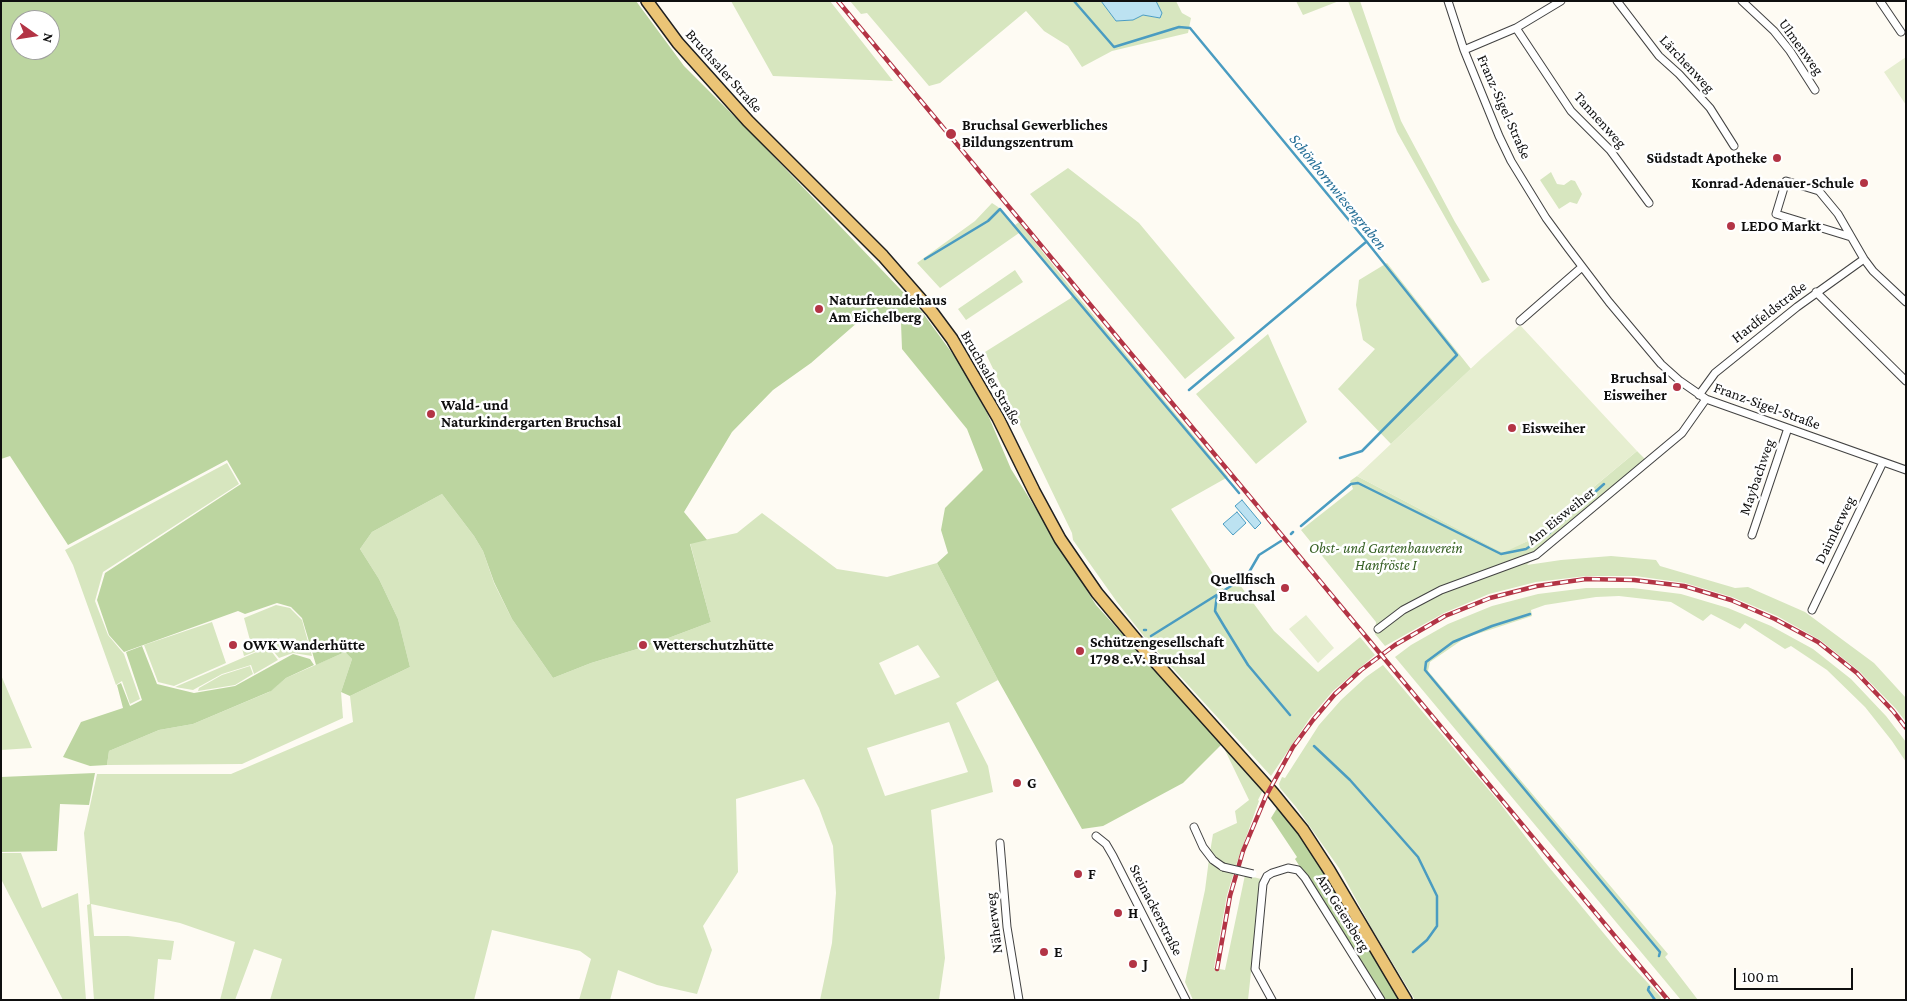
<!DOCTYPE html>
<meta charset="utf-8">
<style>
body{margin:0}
#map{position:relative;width:1907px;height:1001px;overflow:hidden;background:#fefbf3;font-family:"Crimson Pro",serif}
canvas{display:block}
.frame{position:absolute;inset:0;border:2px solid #0f0f0f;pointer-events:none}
.north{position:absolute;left:10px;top:10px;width:50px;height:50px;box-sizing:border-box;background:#fff;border:1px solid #9f9f9f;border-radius:50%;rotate:103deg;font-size:14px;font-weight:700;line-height:20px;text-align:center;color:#0f0f0f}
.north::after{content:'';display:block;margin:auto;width:18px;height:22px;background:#b33445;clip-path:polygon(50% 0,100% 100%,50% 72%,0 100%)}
.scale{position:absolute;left:1734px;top:968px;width:119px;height:22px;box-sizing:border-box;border:2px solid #0f0f0f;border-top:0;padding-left:6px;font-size:15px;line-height:18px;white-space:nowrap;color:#0f0f0f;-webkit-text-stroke:4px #fff;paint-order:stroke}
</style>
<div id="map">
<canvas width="1907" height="1001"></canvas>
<div class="frame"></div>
<div class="north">N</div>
<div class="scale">100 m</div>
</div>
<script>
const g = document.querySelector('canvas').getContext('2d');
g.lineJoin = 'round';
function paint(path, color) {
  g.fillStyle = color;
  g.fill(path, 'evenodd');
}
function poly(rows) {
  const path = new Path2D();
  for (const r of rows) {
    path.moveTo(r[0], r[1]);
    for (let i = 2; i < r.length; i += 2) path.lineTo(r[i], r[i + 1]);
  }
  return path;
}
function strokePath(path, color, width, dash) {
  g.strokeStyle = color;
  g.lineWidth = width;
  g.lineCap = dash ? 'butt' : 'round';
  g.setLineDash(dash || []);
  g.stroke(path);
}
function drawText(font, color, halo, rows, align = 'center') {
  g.font = font + ' "Crimson Pro",serif';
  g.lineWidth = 5;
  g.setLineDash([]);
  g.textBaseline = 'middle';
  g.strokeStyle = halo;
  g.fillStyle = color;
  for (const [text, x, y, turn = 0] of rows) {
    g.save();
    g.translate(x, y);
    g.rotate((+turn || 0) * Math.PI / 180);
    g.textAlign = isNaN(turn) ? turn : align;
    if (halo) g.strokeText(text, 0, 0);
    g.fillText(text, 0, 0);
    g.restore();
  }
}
const green = poly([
 [731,1,830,1,893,81,773,76],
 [850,1,1101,1,1116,21,1133,20,1143,15,1159,18,1162,13,1156,1,1176,1,1182,13,1191,18,1188,33,1112,51,1082,67,1068,46,1044,31,1026,11,940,83,929,86,867,13,861,14],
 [1296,1,1339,1,1303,15],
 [1348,1,1360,1,1401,121,1455,222,1490,280,1482,283,1397,132],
 [1068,168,1139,223,1235,338,1185,379,1030,194],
 [1551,172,1557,184,1564,185,1571,180,1575,181,1582,194,1577,204,1570,202,1559,209,1540,180],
 [992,203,998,207,1015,225,1019,222,1075,293,1228,477,1171,509,1221,586,1224,589,1237,581,1274,631,1318,672,1360,637,1375,655,1333,691,1310,718,1271,776,1146,639,1117,602,1073,540,1072,533,985,352,1071,298,1072,295,1019,233,940,288,917,263,975,221],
 [1387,263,1471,369,1391,444,1338,389,1375,349,1363,340,1356,305,1359,280],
 [1015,270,1023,282,966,320,958,309],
 [1268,334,1307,422,1256,464,1196,394],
 [1637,451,1647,461,1544,547,1527,565,1561,560,1611,556,1656,560,1660,566,1735,588,1748,587,1805,612,1874,663,1906,698,1906,722,1896,709,1859,671,1820,640,1777,616,1732,597,1685,583,1635,576,1586,576,1536,582,1489,594,1444,613,1385,646,1375,634,1376,622,1301,530,1353,489,1350,481,1357,476,1502,552,1530,540],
 [227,463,239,484,103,572,95,601,108,635,124,654,140,699,130,704,122,681,116,685,73,565,65,550],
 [442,494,474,536,483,551,494,583,512,619,553,678,591,663,647,646,711,622,690,543,737,533,762,513,837,569,887,577,937,563,998,680,956,703,988,766,993,792,931,810,945,958,939,1000,820,1000,832,943,836,893,833,846,819,808,804,779,736,799,738,872,703,926,712,950,697,994,657,985,618,970,610,1000,579,1000,591,959,580,951,492,930,474,1000,270,1000,282,959,254,949,235,1000,220,1000,235,942,180,923,91,904,94,936,128,936,174,941,171,960,158,959,154,1000,94,1000,87,905,90,904,84,833,97,774,231,774,353,722,350,696,410,667,398,619,379,579,360,549,372,532],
 [918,645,940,677,895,695,879,663],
 [949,722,968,772,885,796,867,748],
 [1586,588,1633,588,1681,594,1728,608,1771,626,1813,649,1851,679,1886,716,1906,742,1906,762,1892,741,1865,707,1827,670,1791,646,1785,649,1745,623,1740,629,1711,614,1703,621,1671,602,1619,596,1596,597,1545,605,1531,610,1532,616,1465,638,1430,662,1428,671,1668,954,1665,957,1698,1000,1681,1000,1395,657,1411,645,1448,624,1492,606,1538,594],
 [276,605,290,608,302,620,312,656,293,653,279,658,269,646,244,656,242,648,251,644,244,618],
 [212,622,226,663,174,686,158,682,144,645],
 [268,647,278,660,254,674,251,665,222,674,193,690,175,687],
 [345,652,352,659,341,692,343,718,242,764,107,765,109,751,159,730,193,724,269,692,286,678],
 [1383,665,1499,802,1544,861,1620,953,1661,997,1661,1000,1415,1000,1372,929,1339,868,1296,807,1280,788,1279,784,1282,777,1285,778,1319,725,1341,700,1366,677],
 [250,666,253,674,235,685,198,691,199,688,222,675],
 [1,675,32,748,1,750],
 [1222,744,1262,789,1262,792,1258,800,1259,801,1235,868,1224,865,1210,852,1213,834,1237,823,1235,811,1249,800],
 [1,853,21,853,42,908,78,893,86,1000,63,1000,1,879],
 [1209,859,1234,872,1227,895,1214,968,1225,970,1245,875,1261,879,1248,1000,1193,1000,1185,982,1205,890]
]);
const forest = poly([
 [1,1,636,1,684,66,754,136,922,312,963,368,988,415,1011,469,1096,605,1222,744,1183,783,1103,826,1082,829,998,680,937,563,948,553,941,530,945,508,983,470,967,429,902,349,901,323,866,315,811,363,773,390,732,432,684,512,707,540,690,544,711,622,647,646,591,663,553,678,512,619,494,582,483,551,474,536,442,494,372,532,360,549,379,579,398,619,410,667,350,696,341,692,352,659,345,652,316,665,302,618,291,607,277,603,245,614,238,611,124,652,109,635,97,600,105,573,241,484,227,460,68,545,10,456,1,459],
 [20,20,50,20,50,50,20,50],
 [142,646,157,684,194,693,235,686,293,654,310,659,314,665,286,678,271,691,193,724,159,730,109,751,107,765,90,766,63,757,81,722,123,708,117,685,121,683,130,706,142,700,126,652],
 [95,773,89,805,60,804,57,851,1,852,1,777],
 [1279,805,1306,838,1401,1000,1384,1000,1295,859,1297,857,1271,818]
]);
const pitch = poly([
 [1906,57,1906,105,1884,72],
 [1520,325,1637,451,1530,540,1503,553,1357,476,1482,358],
 [1306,615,1334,648,1318,663,1289,629]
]);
const water = poly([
 [1101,1,1156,1,1162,13,1160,18,1143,15,1133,20,1116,21,1101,1],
 [1242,500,1261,523,1255,529,1235,506,1242,500],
 [1237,512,1246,523,1233,535,1223,524,1237,512]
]);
const stream = poly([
 [1074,1,1114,47,1179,27,1190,28,1367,242,1457,355,1362,451,1340,458],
 [925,259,988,221,1000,209,1239,493],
 [1189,390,1366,242],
 [1301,526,1351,484,1358,483,1501,554,1526,549,1548,534,1604,484],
 [1291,534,1293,532],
 [1248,574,1259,555,1281,541],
 [1217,595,1215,611,1224,626,1248,665,1290,715],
 [1530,614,1492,626,1453,642,1426,662,1425,670,1660,952,1659,956],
 [1144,630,1146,630],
 [1151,636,1239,581],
 [1314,746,1350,780,1418,857,1437,896,1437,926,1427,940,1413,952],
 [1649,987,1648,990,1655,1000]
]);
const street = poly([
 [1448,1,1464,50,1499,136,1511,161,1546,218,1568,248,1609,302,1661,364,1680,381,1706,399,1906,470],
 [1617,1,1659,56,1679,74,1710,108,1734,146],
 [1742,1,1774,31,1790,51,1815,90],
 [1880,1,1901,32],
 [1516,28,1571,111,1610,150,1649,203],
 [1464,50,1516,28,1561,1],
 [1851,237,1776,214,1786,181,1819,191,1838,214,1864,259,1873,271,1906,302],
 [1816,292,1906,381],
 [1520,321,1582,267],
 [1699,395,1715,373,1797,307,1864,259],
 [1752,535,1788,428],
 [1812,610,1883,462],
 [1378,629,1403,610,1441,590,1536,555,1682,433,1706,399],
 [1194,827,1203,847,1213,860,1223,867],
 [1096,836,1106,844,1113,856,1186,1000],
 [1000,843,1007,927,1019,1000],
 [1272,1000,1255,969,1263,884,1267,876,1272,873,1288,868,1298,870,1305,878,1381,1000]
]);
const primary = poly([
 [647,1,678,43,748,121,883,256,932,312,952,339,998,418,1034,491,1060,539,1097,593,1143,648,1273,793,1303,830,1329,870,1406,1000]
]);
const rail = poly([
 [838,1,1668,1000],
 [1217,969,1230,896,1243,851,1266,796,1293,747,1313,720,1335,694,1361,670,1395,645,1445,616,1490,598,1537,586,1586,579,1634,580,1684,586,1731,600,1775,619,1818,642,1857,673,1893,711,1906,728]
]);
const streetBridge = poly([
 [1223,867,1253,874]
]);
const markers = [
 [951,134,6,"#b33445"],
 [1777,158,5,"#b33445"],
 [1864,183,5,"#b33445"],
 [1731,226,5,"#b33445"],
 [819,309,5,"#b33445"],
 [1677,387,5,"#b33445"],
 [431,414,5,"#b33445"],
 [1512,428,5,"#b33445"],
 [1285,588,5,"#b33445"],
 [233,645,5,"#b33445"],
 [643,645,5,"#b33445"],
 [1080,651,5,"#b33445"],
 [1017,783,5,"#b33445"],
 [1078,874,5,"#b33445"],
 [1118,913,5,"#b33445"],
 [1044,952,5,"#b33445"],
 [1133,964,5,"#b33445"]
];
const streetNames = [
 ["Ulmenweg",1801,47,54],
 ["Lärchenweg",1687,64,47],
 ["Bruchsaler Straße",724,71,48],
 ["Franz-Sigel-Straße",1504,107,66],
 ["Tannenweg",1600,120,48],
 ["Hardfeldstraße",1769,312,-38],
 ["Bruchsaler Straße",991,378,60],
 ["Franz-Sigel-Straße",1767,406,20],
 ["Maybachweg",1757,477,-71],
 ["Am Eisweiher",1561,516,-39],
 ["Daimlerweg",1835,530,-64],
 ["Steinackerstraße",1156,910,63],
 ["Am Geiersberg",1343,913,58],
 ["Näherweg",994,923,-97]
];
const poiNames = [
 ["Bruchsal Gewerbliches",962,125],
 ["Bildungszentrum",962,142],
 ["Südstadt Apotheke",1767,158,"right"],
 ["Konrad-Adenauer-Schule",1854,183,"right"],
 ["LEDO Markt",1741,226],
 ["Naturfreundehaus",829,300],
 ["Am Eichelberg",829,317],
 ["Bruchsal",1667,378,"right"],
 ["Eisweiher",1667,395,"right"],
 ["Wald- und",441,405],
 ["Naturkindergarten Bruchsal",441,422],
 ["Eisweiher",1522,428],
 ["Quellfisch",1275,579,"right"],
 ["Bruchsal",1275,596,"right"],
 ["Schützengesellschaft",1090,642],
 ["1798 e.V. Bruchsal",1090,659],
 ["OWK Wanderhütte",243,645],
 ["Wetterschutzhütte",653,645],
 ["G",1027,783],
 ["F",1088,874],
 ["H",1128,913],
 ["E",1054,952],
 ["J",1143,964]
];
const parkNames = [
 ["Obst- und Gartenbauverein",1386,548],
 ["Hanfröste I",1386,565]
];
const waterNames = [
 ["Schönbornwiesengraben",1338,192,51]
];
paint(green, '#d7e6bf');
paint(forest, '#bcd5a0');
paint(pitch, '#e6eed0');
paint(water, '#bce2f1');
strokePath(water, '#4a9cc1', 1);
strokePath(stream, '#4a9cc1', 2.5);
strokePath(street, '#424242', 9);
strokePath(primary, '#202020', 14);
strokePath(street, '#fff', 7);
strokePath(primary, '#ebc476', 11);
strokePath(rail, '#b33445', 4.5);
strokePath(rail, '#fff', 2.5, [8]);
strokePath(streetBridge, '#424242', 9, []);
strokePath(streetBridge, '#fff', 7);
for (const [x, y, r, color] of markers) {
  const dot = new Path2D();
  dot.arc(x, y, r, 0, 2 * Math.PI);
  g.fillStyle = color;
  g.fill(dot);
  strokePath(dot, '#fff', 2);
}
drawText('15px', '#0f0f0f', '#fff', streetNames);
drawText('bold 15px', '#0f0f0f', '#fff', poiNames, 'left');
drawText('italic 15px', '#376125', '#fff', parkNames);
drawText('italic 16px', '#246e96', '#fff', waterNames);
</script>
